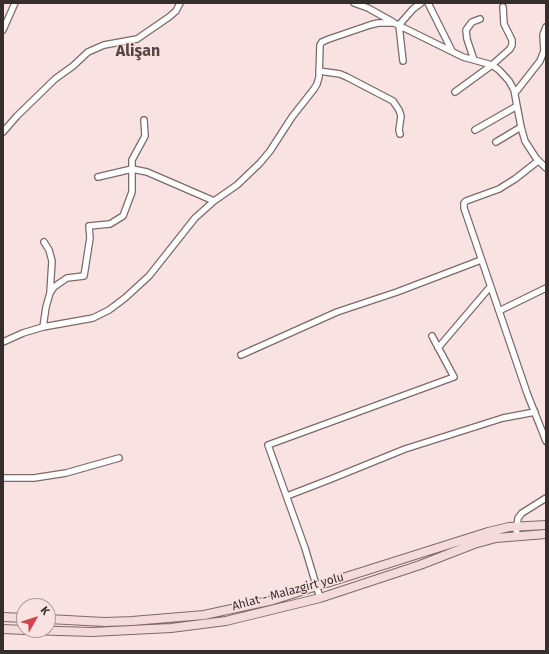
<!DOCTYPE html>
<meta charset="utf-8">
<style>
body{margin:0}
#map{position:relative;width:549px;height:654px;overflow:hidden;background:#f9e3e2;font-family:"Fira Sans",sans-serif}
canvas{display:block}
.frame{position:absolute;inset:0;border:4px solid #362d2d;pointer-events:none}
.north{position:absolute;left:16px;top:598px;width:40px;height:40px;box-sizing:border-box;background:#f9e3e2;border:1px solid #ab9a9a;border-radius:50%;rotate:51deg;font-size:11px;font-weight:700;line-height:16px;text-align:center;color:#362d2d}
.north::after{content:'';display:block;margin:auto;width:14px;height:18px;background:#d2424d;clip-path:polygon(50% 0,100% 100%,50% 72%,0 100%)}
</style>
<div id="map">
<canvas width="549" height="654"></canvas>
<div class="frame"></div>
<div class="north">K</div>
</div>
<script>
const g = document.querySelector('canvas').getContext('2d');
g.lineJoin = 'round';
function poly(rows) {
  const path = new Path2D();
  for (const r of rows) {
    path.moveTo(r[0], r[1]);
    for (let i = 2; i < r.length; i += 2) path.lineTo(r[i], r[i + 1]);
  }
  return path;
}
function strokePath(path, color, width, dash) {
  g.strokeStyle = color;
  g.lineWidth = width;
  g.lineCap = dash ? 'butt' : 'round';
  g.setLineDash(dash || []);
  g.stroke(path);
}
function drawText(font, color, halo, rows, align = 'center') {
  g.font = font + ' "Fira Sans",sans-serif';
  g.lineWidth = 3;
  g.setLineDash([]);
  g.textBaseline = 'middle';
  g.strokeStyle = halo;
  g.fillStyle = color;
  for (const [text, x, y, turn = 0] of rows) {
    g.save();
    g.translate(x, y);
    g.rotate((+turn || 0) * Math.PI / 180);
    g.textAlign = isNaN(turn) ? turn : align;
    if (halo) g.strokeText(text, 0, 0);
    g.fillText(text, 0, 0);
    g.restore();
  }
}
const minor = poly([
 [354,3,368,8,393,22],
 [428,3,452,51],
 [3,30,15,3],
 [474,60,467,39,466,30,472,22,480,19],
 [403,61,399,25,413,9,421,3],
 [319,71,340,74,347,77,393,101,399,110,401,116,399,130,400,134],
 [455,92,492,65,510,49,512,45,512,40,504,24,503,7],
 [515,93,540,61,544,51,543,35,546,27],
 [475,130,517,106],
 [3,132,17,116,55,79,73,66,88,52,104,45,137,39,169,17,176,11,180,3],
 [496,142,521,127],
 [538,161,515,179,499,189,466,201,464,203,464,208,527,393,546,441],
 [98,177,132,169,147,172,214,201],
 [44,242,49,250,52,261,50,293],
 [499,311,546,288],
 [43,327,46,307,50,293,54,287,67,278,84,276,90,238,89,226,110,224,123,216,132,192,132,160,145,136,144,120],
 [3,342,23,333,43,327,93,318,109,310,125,298,149,276,195,218,214,201,237,185,260,163,270,151,292,117,314,89,317,84,319,77,320,45,322,42,329,39,370,25,378,23,394,23,463,57,492,65,499,70,509,81,514,90,521,127,525,141,536,158,546,168],
 [438,348,490,287],
 [241,355,337,312,397,292,481,260],
 [3,478,34,478,66,473,119,458],
 [287,496,331,479,405,449,503,418,535,412],
 [516,536,518,518,522,513,546,498],
 [320,598,305,548,268,445,454,377,432,336]
]);
const secondary = poly([
 [3,617,24,618],
 [48,619,105,622,132,621,204,615,273,600,488,532,509,527,546,525],
 [3,629,24,630],
 [28,630,92,632,171,628,226,621,320,598,420,565,474,544,496,538,546,534]
]);
const streetNames = [
 ["Ahlat - Malazgirt yolu",288,592,-15]
];
const districtNames = [
 ["Alişan",138,52]
];
strokePath(minor, '#7c6968', 8);
strokePath(secondary, '#7c6968', 10);
strokePath(minor, '#fff', 5.5);
strokePath(secondary, '#f4dada', 8);
drawText('12px', '#362d2d', '#f9e3e2', streetNames);
drawText('bold 16px', '#574545', '#f9e3e2', districtNames);
</script>
